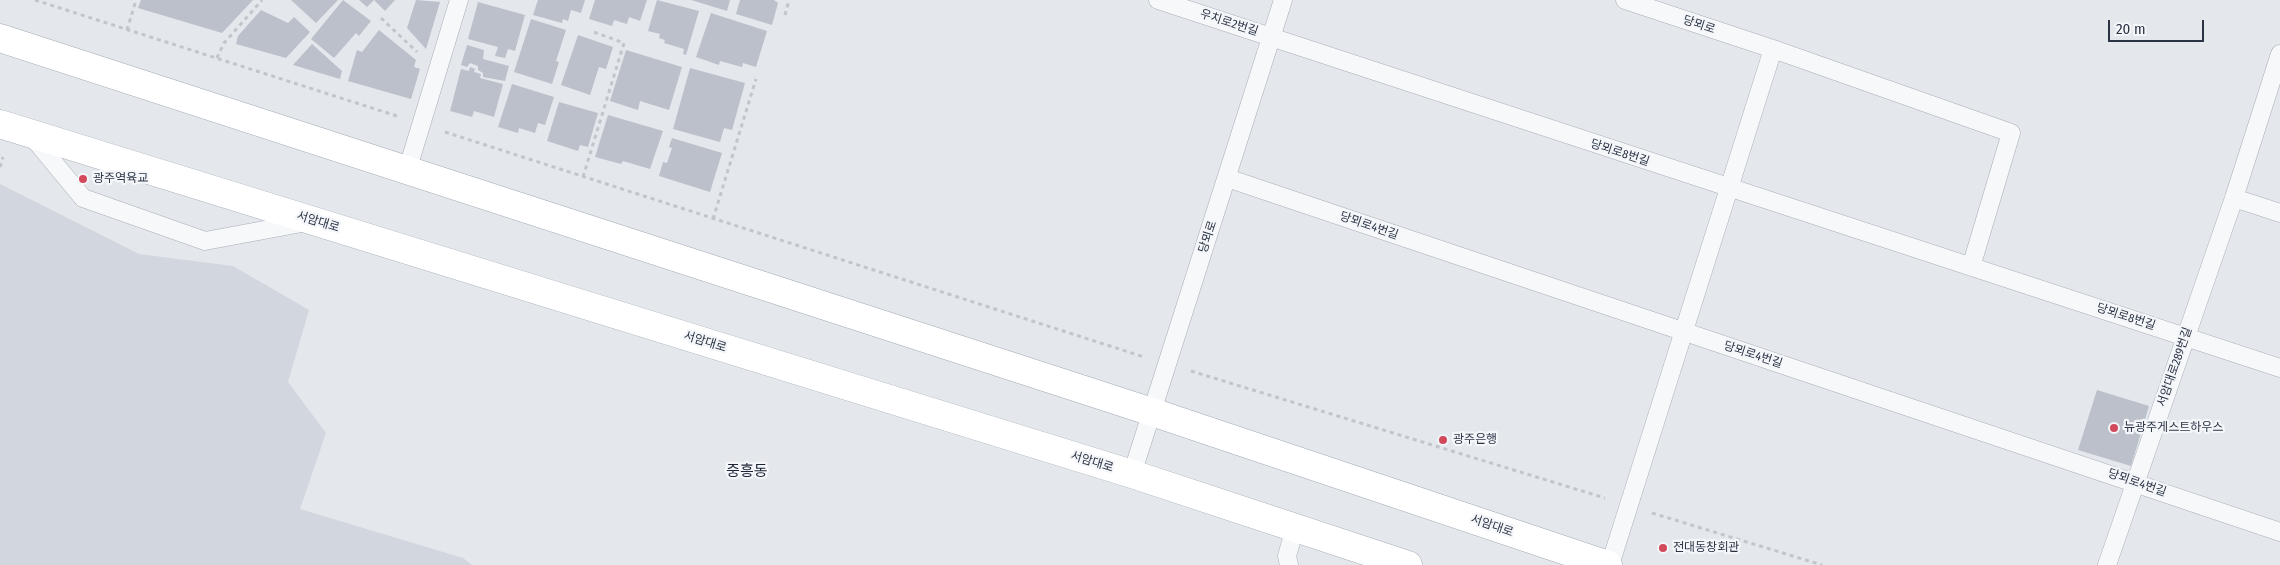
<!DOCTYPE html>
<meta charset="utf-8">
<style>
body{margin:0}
#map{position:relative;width:2280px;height:565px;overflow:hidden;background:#e4e7ec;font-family:"Fira Sans Condensed",sans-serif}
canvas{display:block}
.scale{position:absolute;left:2108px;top:20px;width:96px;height:22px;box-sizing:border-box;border:2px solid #2b3445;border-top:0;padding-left:6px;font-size:15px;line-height:18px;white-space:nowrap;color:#2b3445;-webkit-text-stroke:4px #f4f6f9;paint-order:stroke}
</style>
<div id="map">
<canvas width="2280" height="565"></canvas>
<div class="scale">20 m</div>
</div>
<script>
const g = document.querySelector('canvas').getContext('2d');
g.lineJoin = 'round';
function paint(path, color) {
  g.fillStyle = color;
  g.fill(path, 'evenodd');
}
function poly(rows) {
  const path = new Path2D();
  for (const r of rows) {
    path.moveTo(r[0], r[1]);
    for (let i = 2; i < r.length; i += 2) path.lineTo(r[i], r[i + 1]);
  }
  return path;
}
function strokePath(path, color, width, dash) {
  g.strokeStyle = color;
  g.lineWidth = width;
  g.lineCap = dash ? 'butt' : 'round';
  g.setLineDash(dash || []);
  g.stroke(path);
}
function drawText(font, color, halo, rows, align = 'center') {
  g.font = font + ' "Fira Sans Condensed","Noto Sans KR",sans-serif';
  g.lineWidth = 4.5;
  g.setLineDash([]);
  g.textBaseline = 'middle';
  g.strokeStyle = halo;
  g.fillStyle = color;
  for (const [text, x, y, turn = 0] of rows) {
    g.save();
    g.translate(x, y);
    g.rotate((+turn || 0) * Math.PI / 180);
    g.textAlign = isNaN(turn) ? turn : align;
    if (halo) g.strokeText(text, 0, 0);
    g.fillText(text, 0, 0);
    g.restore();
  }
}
const built = poly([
 [0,184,139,254,233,266,309,310,288,382,326,433,300,509,463,558,472,565,0,565]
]);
const building = poly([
 [141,0,253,0,222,33,138,8],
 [291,0,338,0,316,23],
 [343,0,371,21,359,36,356,33,334,58,311,39],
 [359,0,395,0,385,11,374,0,367,7],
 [416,0,440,2,426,49,407,28],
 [538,0,585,0,581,13,571,10,568,21,563,19,562,23,533,15],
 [595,0,647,0,640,21,629,17,627,24,614,20,612,26,589,19],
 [657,0,699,11,686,55,683,54,684,49,664,43,665,40,659,38,660,34,648,31],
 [691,0,730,0,727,11],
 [740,0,774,0,778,3,772,25,736,14],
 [478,2,525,15,515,51,508,49,505,58,495,56,498,47,468,39],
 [261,10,288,23,294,17,310,32,286,58,236,44,238,36],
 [711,13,767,31,756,67,743,63,742,67,720,61,719,65,696,57],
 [531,19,566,30,556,61,559,62,552,84,514,72],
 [379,30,416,60,414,67,420,69,411,99,348,81,357,50,362,52],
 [578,35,613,47,606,69,599,67,590,95,561,85],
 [312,44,342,71,340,79,293,65],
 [467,45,484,50,483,59,509,66,505,81,483,77,483,73,478,70,478,66,470,63,467,67,461,65],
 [626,50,682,67,669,110,640,101,638,110,610,101],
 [470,67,475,69,474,72,481,74,480,78,503,84,494,117,474,111,472,117,450,111,461,69,469,71],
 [690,68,745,83,732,130,724,128,720,142,673,129],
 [512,84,554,97,545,125,538,123,535,133,519,128,518,133,498,127],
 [559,102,598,113,588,147,580,145,578,151,547,141],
 [608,115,663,131,650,169,623,161,621,164,595,157],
 [672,138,722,153,710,192,659,176,663,162,667,163,672,148,669,147],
 [2097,390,2149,406,2131,466,2078,450]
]);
const path = poly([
 [35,0,397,116],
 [785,15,789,0],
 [381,18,417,52],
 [127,30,136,0],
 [217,58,224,43,262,0],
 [445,132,1144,357],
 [0,167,3,157],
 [583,177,624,43,591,31],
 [713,219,756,79],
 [1191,371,1605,498],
 [1652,513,1822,565]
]);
const lane = poly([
 [1158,0,2280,368],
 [1625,0,1773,49,2011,133,1971,267],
 [30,134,83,198,205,241,307,222],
 [407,171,459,0],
 [1227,178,2280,532],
 [2234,198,2280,213],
 [1132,474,1283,0],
 [1289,565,1287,556,1295,528],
 [1610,565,1773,49],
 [2107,565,2234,198,2280,54]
]);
const primary = poly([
 [0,38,1152,412,1608,565],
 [0,124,1132,474,1408,565]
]);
const markers = [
 [83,179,5,"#d1495b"],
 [2114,428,5,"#d1495b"],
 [1443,440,5,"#d1495b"],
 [1663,548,5,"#d1495b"]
];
const streetNames = [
 ["우치로2번길",1229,23,18],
 ["당뫼로",1699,25,18],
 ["당뫼로8번길",1620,153,18],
 ["서암대로",318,222,17],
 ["당뫼로4번길",1369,226,19],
 ["당뫼로",1208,237,-72],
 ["당뫼로8번길",2126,317,18],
 ["서암대로",705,342,17],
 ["당뫼로4번길",1753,355,18],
 ["서암대로289번길",2175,367,-71],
 ["서암대로",1092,462,17],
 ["당뫼로4번길",2137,483,19],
 ["서암대로",1492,526,19]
];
const poiNames = [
 ["광주역육교",93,179],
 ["뉴광주게스트하우스",2124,428],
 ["광주은행",1453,440],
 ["전대동창회관",1673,548]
];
const quarterNames = [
 ["중흥동",747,472]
];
paint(built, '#d2d6de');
paint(building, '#bbc0ca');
strokePath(lane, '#a9aeb7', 19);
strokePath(primary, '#a3abb8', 29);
strokePath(path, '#c2c5cb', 3, [4, 4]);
strokePath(lane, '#f7f8fa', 18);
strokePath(primary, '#fff', 28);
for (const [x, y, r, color] of markers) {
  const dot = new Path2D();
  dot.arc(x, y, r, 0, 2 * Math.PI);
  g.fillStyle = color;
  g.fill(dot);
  strokePath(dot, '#f4f6f9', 2);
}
drawText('12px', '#2b3445', '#f4f6f9', streetNames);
drawText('12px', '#2b3445', '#f4f6f9', poiNames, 'left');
drawText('15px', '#1d2536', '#f4f6f9', quarterNames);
</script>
